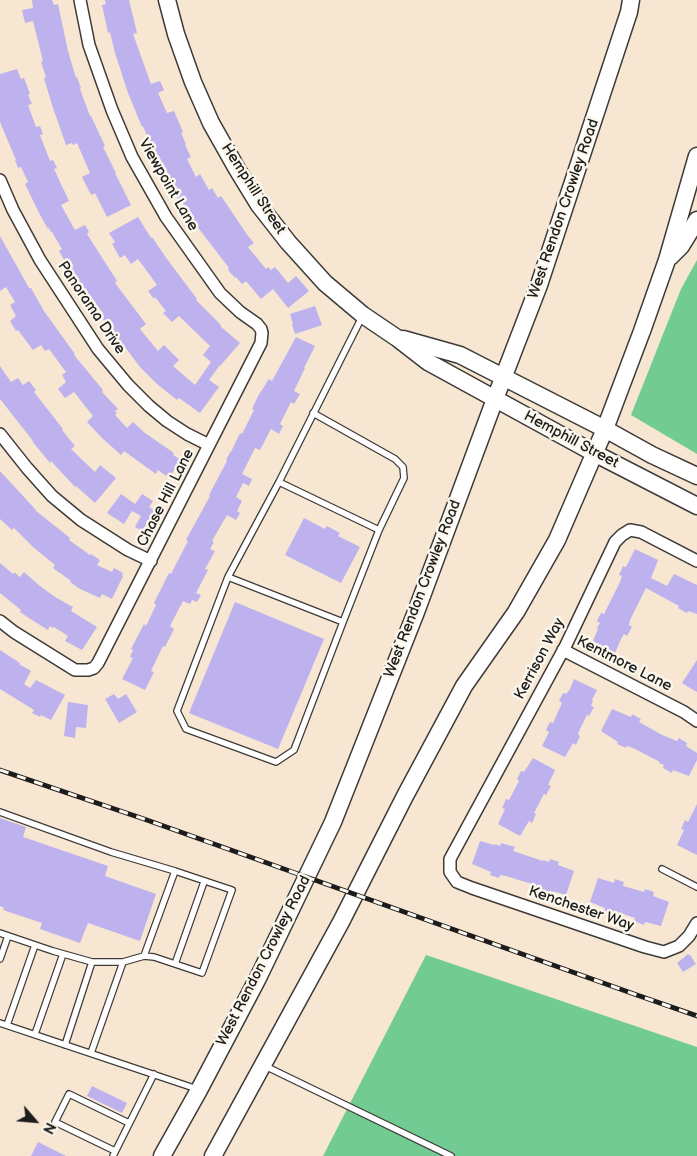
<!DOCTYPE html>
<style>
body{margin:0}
#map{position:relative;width:697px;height:1156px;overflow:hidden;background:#f7e6d1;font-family:"Balsamiq Sans",sans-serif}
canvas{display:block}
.north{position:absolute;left:10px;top:1096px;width:50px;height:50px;-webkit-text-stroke:4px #fbf7ec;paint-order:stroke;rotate:117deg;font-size:14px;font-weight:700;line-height:20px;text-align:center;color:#1c1c1c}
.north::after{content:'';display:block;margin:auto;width:18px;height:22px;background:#1c1c1c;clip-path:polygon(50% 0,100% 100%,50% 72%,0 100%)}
</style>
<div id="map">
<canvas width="697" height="1156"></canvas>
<div class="north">N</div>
</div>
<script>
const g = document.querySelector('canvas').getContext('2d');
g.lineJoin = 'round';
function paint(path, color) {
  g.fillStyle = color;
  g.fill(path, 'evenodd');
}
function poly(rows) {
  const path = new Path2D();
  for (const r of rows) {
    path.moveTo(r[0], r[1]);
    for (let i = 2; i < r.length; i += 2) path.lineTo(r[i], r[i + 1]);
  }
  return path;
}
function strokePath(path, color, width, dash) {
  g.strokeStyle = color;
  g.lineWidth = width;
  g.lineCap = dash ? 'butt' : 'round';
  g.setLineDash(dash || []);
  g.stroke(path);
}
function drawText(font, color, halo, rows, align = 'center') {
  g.font = font + ' "Balsamiq Sans",sans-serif';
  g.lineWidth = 5;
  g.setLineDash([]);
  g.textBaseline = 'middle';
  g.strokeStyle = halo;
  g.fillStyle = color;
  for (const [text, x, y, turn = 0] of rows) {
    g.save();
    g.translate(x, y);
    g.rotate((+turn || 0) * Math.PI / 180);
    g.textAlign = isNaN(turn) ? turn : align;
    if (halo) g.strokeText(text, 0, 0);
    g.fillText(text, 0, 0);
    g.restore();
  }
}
const green = poly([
 [697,260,697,454,631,415,681,289],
 [426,955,697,1047,697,1156,323,1156]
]);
const building = poly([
 [32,0,52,0,54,5,58,4,68,51,76,78,77,77,81,88,80,89,90,116,91,116,105,146,103,147,116,173,115,173,131,205,107,217,95,193,92,195,90,193,82,177,90,173,77,143,73,145,72,143,66,145,52,105,44,78,46,77,41,62,43,61,33,21,25,23,22,10,33,8],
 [105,0,129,0,137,33,133,34,151,84,160,81,164,90,158,93,167,113,174,111,183,132,181,133,186,144,185,145,191,157,187,159,196,177,200,174,209,190,212,188,218,198,221,196,248,236,254,243,248,247,266,269,268,267,271,270,275,267,288,283,296,276,309,291,288,308,273,289,261,299,246,281,242,284,236,277,235,278,228,270,229,268,196,225,183,203,181,204,176,196,179,194,159,157,156,158,143,126,142,127,128,93,115,53,110,32,108,33,102,5,106,4],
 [17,69,21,79,24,78,30,94,28,95,32,104,28,105,36,127,40,126,43,134,40,135,50,161,53,160,57,168,54,169,69,201,61,205,75,230,85,225,89,232,87,234,117,281,115,283,146,324,140,329,158,351,164,345,179,360,173,366,195,385,211,362,203,355,210,346,179,316,172,322,163,313,166,311,155,297,154,299,148,291,157,285,138,259,131,264,125,255,120,258,112,244,115,242,109,233,138,217,151,238,152,237,167,259,197,299,196,300,221,325,220,326,240,343,220,366,220,365,209,380,219,387,200,413,179,398,177,400,157,384,140,367,119,339,117,340,100,315,103,313,79,281,78,281,64,260,59,251,62,249,52,232,51,232,49,228,48,229,39,213,25,184,28,182,21,167,18,168,15,160,16,160,0,122,0,74],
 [0,236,29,288,31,288,44,311,72,350,75,354,74,355,103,390,102,392,118,409,115,411,117,413,115,415,127,428,133,422,145,433,174,453,173,455,181,460,169,478,158,470,156,474,124,451,121,455,102,438,87,422,93,416,74,392,65,398,58,389,66,382,62,375,66,372,49,349,45,351,41,345,33,350,18,330,16,331,10,321,16,316,10,305,15,302,6,287,0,291],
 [315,306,322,325,295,334,292,325,293,324,290,314],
 [296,337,315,346,304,368,305,368,294,391,300,394,294,404,291,402,280,424,283,426,279,434,271,429,260,450,255,448,242,474,252,479,249,486,243,483,236,497,242,501,237,511,240,513,236,520,227,515,212,541,214,542,210,549,215,551,205,569,208,570,196,593,201,595,197,602,192,600,190,604,183,601,170,626,174,629,165,647,163,646,151,671,154,672,145,690,122,679,133,658,130,657,133,650,131,649,144,624,146,626,156,605,154,603,169,573,171,574,188,541,186,540,210,496,209,495,227,461,226,460,231,451,231,452,240,433,242,434,254,410,252,409,258,396,269,379,272,381],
 [0,366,11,382,18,378,23,385,29,381,36,390,34,392,63,429,62,430,75,446,71,449,95,472,100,465,116,478,95,503,76,486,75,487,51,461,50,463,32,441,33,441,0,399],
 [0,471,36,510,35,510,70,538,69,540,90,555,91,554,100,560,97,565,112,572,114,568,123,573,122,575,123,576,112,599,102,594,100,598,80,589,70,582,71,581,53,568,55,565,33,547,14,528,12,530,0,519],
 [121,494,135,504,142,494,153,501,149,507,155,511,142,531,135,527,141,516,132,511,124,524,107,513],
 [304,518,325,529,327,526,340,533,338,536,360,547,341,583,285,555],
 [635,549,658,560,651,578,667,586,674,574,697,585,697,614,688,611,687,613,678,608,679,606,646,588,630,620,629,625,632,627,627,636,624,634,621,639,615,653,592,643,598,629,597,628,600,623,597,621,601,613,604,614,620,582,622,576,619,575,623,566,626,567],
 [0,563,13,574,14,572,20,577,24,572,40,586,55,597,73,607,71,611,97,627,82,650,65,641,68,636,54,627,53,628,50,626,48,630,32,620,20,612,21,610,0,593],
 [235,602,324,639,278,749,189,713],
 [0,650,20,663,19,664,31,671,24,684,30,688,36,680,65,695,51,720,41,715,40,717,32,713,34,710,0,689],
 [697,660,697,692,682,683],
 [574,679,597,690,592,700,593,701,591,706,594,707,589,716,587,715,580,729,578,734,580,736,576,745,573,743,565,757,542,746,549,732,546,730,550,722,553,723,562,703,559,701,563,693,566,694,570,689],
 [114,694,118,699,126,694,137,712,119,723,105,699],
 [68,702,88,705,86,728,76,727,75,738,64,736],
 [612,709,631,717,632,714,641,719,639,722,662,735,677,741,679,738,687,743,686,746,697,753,697,760,689,776,673,770,672,773,663,768,664,765,659,763,660,762,633,748,627,746,626,748,617,744,618,742,601,731],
 [533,758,555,770,548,785,551,786,546,795,544,794,534,813,536,814,532,823,529,821,520,836,498,824,505,809,502,808,506,799,509,800,519,781,517,779,521,771,524,772],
 [697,804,697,855,677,845,684,830,681,829,685,820,688,822],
 [0,818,26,827,23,837,108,866,105,876,156,894,140,941,88,923,80,943,40,929,42,923,3,910,4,908,0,906],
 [480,841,494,845,495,844,500,846,501,843,515,847,513,851,543,861,543,860,549,862,550,859,559,862,558,865,574,871,566,895,556,892,550,891,549,894,539,891,540,888,535,886,535,885,506,876,500,875,499,878,490,875,491,872,472,864],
 [598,878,614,883,615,879,624,882,623,886,644,892,645,889,654,892,653,896,669,902,661,926,645,922,644,925,634,921,635,918,615,911,614,914,604,911,605,908,590,902],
 [688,954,689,955,690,955,696,964,683,972,677,963],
 [92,1086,127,1103,122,1113,87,1096],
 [38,1142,66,1156,31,1156]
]);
const lane = poly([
 [313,413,395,459,403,467,404,478,379,530],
 [279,482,379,530,343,622],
 [228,577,343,622,294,750,276,762,186,729,177,711,228,577,279,482,362,317],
 [0,812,111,852,175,871],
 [662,869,697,887],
 [0,933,53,951,92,962,123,962,144,956,154,957,202,973,232,890,175,871,144,956],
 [0,959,8,936],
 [175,964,204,882],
 [0,1023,197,1089],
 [7,1025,35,945],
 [35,1034,63,954],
 [65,1045,92,962],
 [91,1053,123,962],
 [265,1066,451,1156],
 [115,1151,55,1122,69,1094,129,1123],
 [113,1156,154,1074]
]);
const street = poly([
 [0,180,13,210,40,260,98,349,128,385,149,406,167,421,187,434,209,445],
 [0,434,27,468,52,496,81,520,128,550,151,561],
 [697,561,641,532,630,530,622,535,615,542,566,645,450,859,450,872,457,882,472,888,645,947,664,952,679,946,689,936,697,923],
 [0,621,14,632,75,670,88,670,94,668,98,663,261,343,262,333,261,329,257,324,240,312,220,293,166,217,132,157,112,110,89,45,80,0],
 [563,650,684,712,697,721]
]);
const secondary = poly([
 [167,0,176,34,193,82,211,123,237,169,259,205,288,242,325,283,363,315,397,338,428,362,594,453,697,506],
 [670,257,681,246,697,220],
 [403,339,460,355,605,429,652,455,697,476],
 [162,1156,199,1090,258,978,333,822,416,612,495,399,539,285,629,12,631,0],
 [213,1156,341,922,405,796,464,686,516,612,557,540,605,429,642,331,667,260,697,156]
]);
const rail = poly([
 [0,770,144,819,634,994,697,1016]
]);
const streetNames = [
 ["Viewpoint Lane",168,185,60],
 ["Hemphill Street",253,189,57],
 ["West Rendon Crowley Road",564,209,-71],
 ["Panorama Drive",91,308,56],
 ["Hemphill Street",571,440,28],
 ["Chase Hill Lane",166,498,-63],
 ["West Rendon Crowley Road",423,589,-69],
 ["Kerrison Way",540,659,-62],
 ["Kentmore Lane",624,664,27],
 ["Kenchester Way",581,909,19],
 ["West Rendon Crowley Road",264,961,-63]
];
paint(green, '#71cb92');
paint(building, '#bdb2ed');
strokePath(lane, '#3d3a37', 8);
strokePath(street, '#3d3a37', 14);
strokePath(secondary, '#3d3a37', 19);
strokePath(lane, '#fff', 5.5);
strokePath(street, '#fff', 11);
strokePath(secondary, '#fff', 16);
strokePath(rail, '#1c1c1c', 5);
strokePath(rail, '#fbf7ec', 3, [9]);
drawText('15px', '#1c1c1c', '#fbf7ec', streetNames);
</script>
